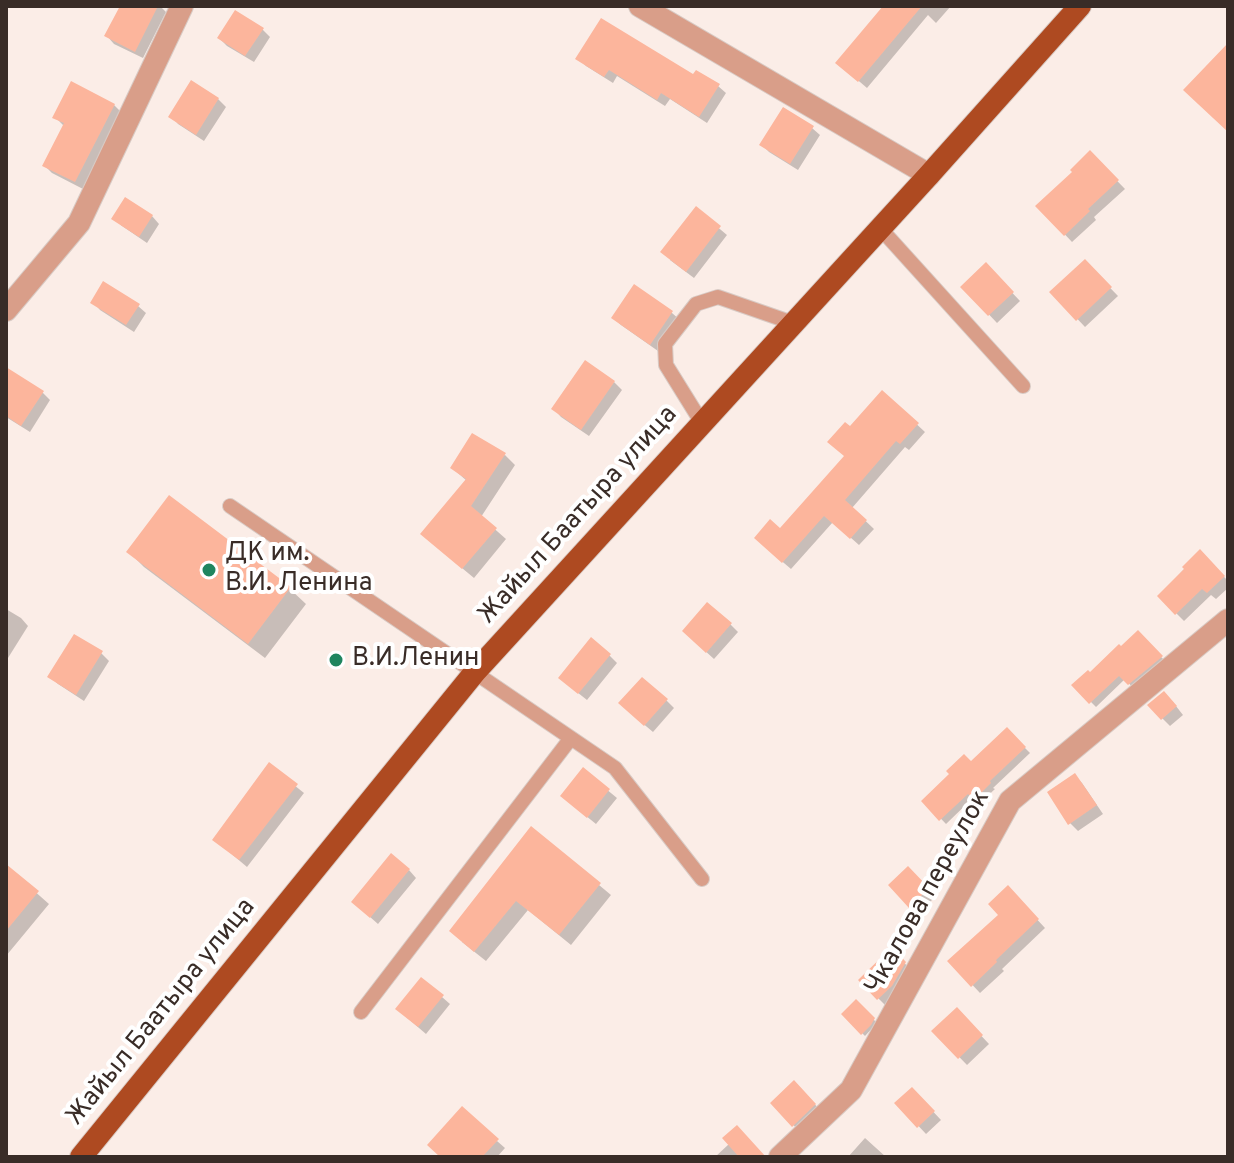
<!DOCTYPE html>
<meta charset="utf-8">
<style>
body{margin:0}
#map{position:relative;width:1234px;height:1163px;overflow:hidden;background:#fbede7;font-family:Overpass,sans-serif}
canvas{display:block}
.frame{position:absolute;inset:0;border:8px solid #392c27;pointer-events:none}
</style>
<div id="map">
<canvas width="1234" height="1163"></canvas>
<div class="frame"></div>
</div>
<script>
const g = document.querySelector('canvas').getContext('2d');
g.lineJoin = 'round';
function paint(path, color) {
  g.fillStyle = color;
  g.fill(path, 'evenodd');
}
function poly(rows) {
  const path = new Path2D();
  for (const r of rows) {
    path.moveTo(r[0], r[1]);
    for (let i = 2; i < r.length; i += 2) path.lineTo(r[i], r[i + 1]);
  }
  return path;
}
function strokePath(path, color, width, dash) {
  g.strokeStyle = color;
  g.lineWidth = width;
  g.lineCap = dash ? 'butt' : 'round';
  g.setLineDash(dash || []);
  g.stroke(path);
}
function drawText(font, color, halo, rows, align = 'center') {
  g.font = font + ' Overpass,sans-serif';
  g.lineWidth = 8;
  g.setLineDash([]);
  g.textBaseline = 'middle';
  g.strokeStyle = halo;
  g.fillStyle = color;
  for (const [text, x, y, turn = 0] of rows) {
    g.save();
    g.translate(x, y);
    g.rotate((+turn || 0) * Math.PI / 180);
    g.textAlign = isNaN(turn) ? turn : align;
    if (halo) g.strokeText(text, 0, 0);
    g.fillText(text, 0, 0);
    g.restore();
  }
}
const shadow = poly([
 [122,6,160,6,166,12,143,58,114,44,107,36],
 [892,6,951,6,936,23,928,15,867,88,846,70],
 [262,29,270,37,254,62,227,46,219,38],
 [578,58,694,77,718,86,726,93,707,123,670,99,665,106,617,76,613,83,586,66],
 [218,99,226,107,204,141,178,124,171,116],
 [114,105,122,113,83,189,52,173,45,166,64,126,55,117],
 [812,128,820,135,798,170,769,152,761,144],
 [1090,153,1125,189,1094,217,1096,220,1072,242,1038,206,1075,172],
 [696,209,727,235,694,278,670,260],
 [152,216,159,224,147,243,122,226,114,219],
 [1085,262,1118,296,1085,327,1052,292],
 [986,265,1020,301,997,323,963,287],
 [634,287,672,313,680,320,658,351,621,325,613,318],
 [93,302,138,306,146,313,134,332,100,310],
 [6,375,42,392,50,400,30,432,6,417],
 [614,382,622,390,589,436,561,417,554,409],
 [883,393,925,432,909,450,905,447,852,508,874,529,859,545,833,522,791,569,764,546,780,531,846,457],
 [505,455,515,465,481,517,506,539,474,578,433,544,467,481,452,468],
 [170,498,290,589,306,604,265,658,144,567,129,552],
 [1200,552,1228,581,1228,588,1216,599,1211,595,1184,621,1159,596],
 [6,609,21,618,28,626,8,658,6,656],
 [730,624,738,632,714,659,692,639],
 [1138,633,1166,662,1134,689,1125,679,1096,707,1074,685,1090,675],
 [101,653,109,661,84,701,58,684,50,677],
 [609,655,617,663,587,700,568,685],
 [666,700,674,708,653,732,628,711],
 [1172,701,1183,715,1170,726,1150,706],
 [1007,730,1030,753,993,788,995,789,980,803,974,797,946,824,924,801,952,774,971,764],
 [269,765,304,793,247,867,215,840],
 [583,770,617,798,596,824,570,803],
 [1075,776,1082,783,1103,814,1078,831,1070,823],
 [532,829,611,895,571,945,528,910,486,961,462,942],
 [6,866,49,904,6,956],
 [908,868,935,897,918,914,890,885],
 [409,870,416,878,378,924,361,909],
 [1008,888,1045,928,1002,969,1004,971,980,993,950,961,1001,915],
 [892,950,912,971,886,1006,860,980],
 [442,997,450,1004,426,1034,405,1016],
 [856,1002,877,1023,865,1036,843,1014],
 [957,1010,989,1044,967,1065,934,1031],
 [794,1082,822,1112,801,1133,772,1103],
 [912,1089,941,1120,926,1134,897,1103],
 [865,1138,886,1157,848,1157],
 [497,1141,505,1148,497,1157,442,1157],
 [729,1144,764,1157,715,1157]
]);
const building = poly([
 [120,6,158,6,135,52,104,36],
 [883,6,922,6,858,82,835,63],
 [235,10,264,28,245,56,217,38],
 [601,18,693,74,696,70,720,84,699,117,661,93,657,100,609,70,604,77,575,59],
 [1228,43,1228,132,1183,90],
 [191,80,219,98,196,135,168,117],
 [71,81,115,104,75,182,42,166,64,123,52,118],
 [783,107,814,126,790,164,759,145],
 [1090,150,1119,180,1088,209,1090,211,1064,236,1035,206,1072,172,1070,170],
 [125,197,153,215,139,237,111,219],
 [696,206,721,226,686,272,660,252],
 [1085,259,1112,287,1076,321,1049,292],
 [986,262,1014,292,988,316,960,287],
 [103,281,140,304,126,325,90,303],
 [634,284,673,311,650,345,611,318],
 [585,360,615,381,581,430,551,409],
 [6,367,44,391,21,426,6,416],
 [882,390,919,423,900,444,896,441,845,500,867,520,850,539,824,516,782,563,754,538,770,519,780,528,844,456,827,442,845,422,850,426],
 [472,433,506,453,471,506,497,528,462,569,420,534,466,479,450,468],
 [169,495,291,587,248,644,126,552],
 [1200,549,1225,576,1207,593,1202,589,1175,615,1157,596,1184,569,1182,567],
 [707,602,732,623,706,653,682,631],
 [1138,630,1163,656,1128,685,1119,676,1089,704,1071,685,1088,670,1090,672,1119,644,1121,646],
 [74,634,103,651,76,695,47,677],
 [591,637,611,654,578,694,558,678],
 [642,677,668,699,644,726,618,703],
 [1164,691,1177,706,1161,720,1147,705],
 [1007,727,1026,747,990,781,991,783,974,800,968,794,939,821,921,801,949,774,946,771,964,754,971,761],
 [269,762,298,784,239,860,212,840],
 [583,767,610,789,587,818,560,796],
 [1075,773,1097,805,1068,825,1047,792],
 [531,826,601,883,559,935,516,901,474,952,449,931],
 [391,853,410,869,370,918,351,902],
 [6,864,39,891,6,931],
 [908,866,929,888,909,908,888,885],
 [1008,885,1039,919,996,960,997,962,971,987,947,961,998,915,988,904],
 [892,947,906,962,892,986,877,1000,858,980],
 [421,977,444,995,418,1027,395,1009],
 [856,999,875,1018,871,1025,861,1035,841,1014],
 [957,1007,983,1035,958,1059,931,1031],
 [794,1080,816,1104,792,1127,770,1103],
 [912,1087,935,1111,917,1128,894,1103],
 [462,1106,499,1139,482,1157,440,1157,427,1145],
 [737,1125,766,1157,739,1157,722,1138]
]);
const service = poly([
 [880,228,1023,386],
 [702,423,666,365,665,344,696,304,718,297,793,323],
 [230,506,615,768,702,879],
 [361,1012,571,738]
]);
const minor = poly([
 [640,6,929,175],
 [6,310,79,223,182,6],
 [780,1157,851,1090,1010,801,1228,620]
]);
const trunk = poly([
 [81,1157,475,672,929,175,1080,6]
]);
const markers = [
 [209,570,8,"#1f855f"],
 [336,660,8,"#1f855f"]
];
const streetNames = [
 ["Жайыл Баатыра улица",579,516,-48],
 ["Чкалова переулок",929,893,-61],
 ["Жайыл Баатыра улица",162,1013,-51]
];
const poiNames = [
 ["ДК им.",225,555],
 ["В.И. Ленина",225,585],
 ["В.И.Ленин",352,660]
];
paint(shadow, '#0003');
paint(building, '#fcb59c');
strokePath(service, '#d8cac4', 16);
strokePath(minor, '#d8cac4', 24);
strokePath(trunk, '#d8cac4', 24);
strokePath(service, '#d99e89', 14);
strokePath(minor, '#d99e89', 22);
strokePath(trunk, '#ae4a21', 22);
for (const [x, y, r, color] of markers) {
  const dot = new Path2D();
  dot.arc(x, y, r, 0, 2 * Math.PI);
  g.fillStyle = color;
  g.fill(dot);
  strokePath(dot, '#fff', 3);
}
drawText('26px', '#392c27', '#fff', streetNames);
drawText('26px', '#392c27', '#fff', poiNames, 'left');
</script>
